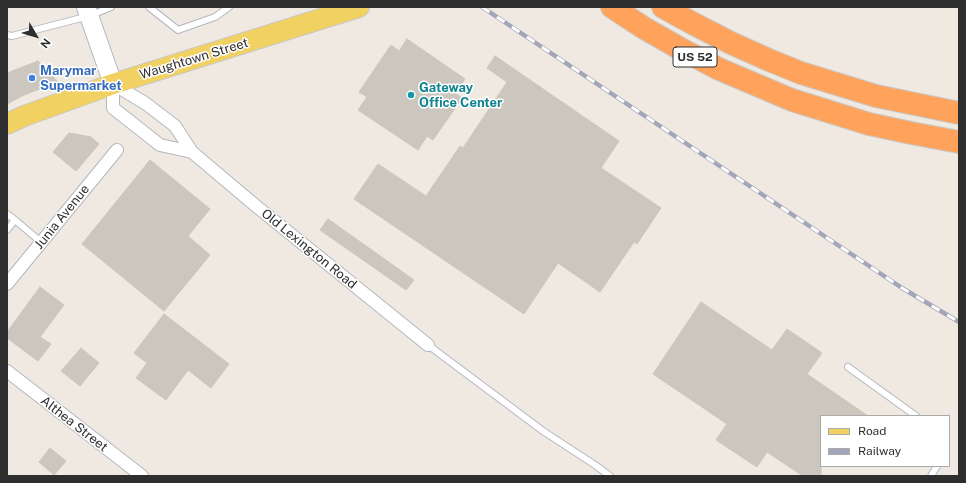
<!DOCTYPE html>
<style>
body{margin:0}
#map{position:relative;width:966px;height:483px;overflow:hidden;background:#efe9e1;font-family:"Public Sans",sans-serif}
canvas{display:block}
.frame{position:absolute;inset:0;border:8px solid #2e2e2e;pointer-events:none}
.legend{position:absolute;left:820px;top:415px;width:130px;height:52px;box-sizing:border-box;background:#fff;border:1px solid #ababab;margin:0;padding:5px 7px;list-style:none;font-size:12px;color:#2e2e2e}
.legend li{display:flex;align-items:center;gap:8px;height:20px}
.legend b{width:20px;border:1px solid #ababab}
.north{position:absolute;left:16px;top:16px;width:40px;height:40px;-webkit-text-stroke:3px #fff;paint-order:stroke;rotate:128deg;font-size:11px;font-weight:700;line-height:16px;text-align:center;color:#2e2e2e}
.north::after{content:'';display:block;margin:auto;width:14px;height:18px;background:#2e2e2e;clip-path:polygon(50% 0,100% 100%,50% 72%,0 100%)}
</style>
<div id="map">
<canvas width="966" height="483"></canvas>
<div class="frame"></div>
<ul class="legend">
<li><b style="height:5px;background:#f2d163"></b>Road</li>
<li><b style="height:5px;background:#a3a6b8"></b>Railway</li>
</ul>
<div class="north">N</div>
</div>
<script>
const g = document.querySelector('canvas').getContext('2d');
g.lineJoin = 'round';
function paint(path, color) {
  g.fillStyle = color;
  g.fill(path, 'evenodd');
}
function poly(rows) {
  const path = new Path2D();
  for (const r of rows) {
    path.moveTo(r[0], r[1]);
    for (let i = 2; i < r.length; i += 2) path.lineTo(r[i], r[i + 1]);
  }
  return path;
}
function strokePath(path, color, width, dash) {
  g.strokeStyle = color;
  g.lineWidth = width;
  g.lineCap = dash ? 'butt' : 'round';
  g.setLineDash(dash || []);
  g.stroke(path);
}
function drawText(font, color, halo, rows, align = 'center') {
  g.font = font + ' "Public Sans",sans-serif';
  g.lineWidth = 3;
  g.setLineDash([]);
  g.textBaseline = 'middle';
  g.strokeStyle = halo;
  g.fillStyle = color;
  for (const [text, x, y, turn = 0] of rows) {
    g.save();
    g.translate(x, y);
    g.rotate((+turn || 0) * Math.PI / 180);
    g.textAlign = isNaN(turn) ? turn : align;
    if (halo) g.strokeText(text, 0, 0);
    g.fillText(text, 0, 0);
    g.restore();
  }
}
const building = poly([
 [407,39,465,79,455,93,462,98,433,140,427,136,418,150,358,110,367,97,359,92,391,45,399,51,407,39],
 [495,56,619,141,601,168,661,208,637,244,634,242,600,292,558,263,524,314,354,199,378,164,426,196,460,146,463,148,507,82,487,68,495,56],
 [38,61,58,82,24,95,7,104,7,73,38,61],
 [69,133,91,137,99,144,76,171,53,152,69,133],
 [150,160,210,209,188,236,210,255,164,311,82,244,150,160],
 [328,219,414,280,406,290,320,230,328,219],
 [40,287,64,305,40,337,51,344,38,361,7,338,7,332,40,287],
 [701,302,772,350,787,329,822,353,807,374,868,416,821,416,821,476,803,476,767,452,757,467,716,440,727,424,653,374,701,302],
 [164,314,229,364,211,388,188,370,166,400,136,378,147,363,134,353,164,314],
 [81,348,99,363,80,386,61,371,81,348],
 [50,448,66,461,54,475,39,462,50,448]
]);
const service = poly([
 [149,7,178,30,215,17,229,7],
 [7,35,12,36,89,16,111,7],
 [7,214,15,220],
 [7,230,15,220,41,242],
 [428,345,543,431,595,465,610,476],
 [848,367,916,416],
 [931,476,937,466]
]);
const minor = poly([
 [192,152,160,145,113,108,113,84,145,103,175,126,192,152,256,206,428,345],
 [7,284,117,150],
 [7,371,142,476]
]);
const secondary = poly([
 [86,7,113,84]
]);
const primary = poly([
 [7,124,24,116,113,84,359,7]
]);
const motorway = poly([
 [612,7,644,28,681,49,719,69,792,100,869,124,911,133,959,142],
 [663,7,694,24,731,43,769,60,801,73,876,96,959,113]
]);
const rail = poly([
 [482,7,902,288,959,322]
]);
const markers = [
 [32,78,4,"#3f7fe0"],
 [411,95,4,"#0f9aa8"]
];
const shields = [
 [695,57,44]
];
const shieldNames = [
 ["US 52",695,57]
];
const streetNames = [
 ["Waughtown Street",194,59,-17],
 ["Junia Avenue",62,217,-51],
 ["Old Lexington Road",309,249,39],
 ["Althea Street",74,424,38]
];
const shopNames = [
 ["Marymar",40,71],
 ["Supermarket",40,86]
];
const cultureNames = [
 ["Gateway",419,88],
 ["Office Center",419,103]
];
paint(building, '#cbc7bf');
strokePath(building, '#cbc5ba', 1);
strokePath(service, '#b4b7c1', 8);
strokePath(minor, '#b4b7c1', 14);
strokePath(secondary, '#b4b7c1', 20);
strokePath(primary, '#c9c9c9', 22);
strokePath(motorway, '#c9c9c9', 24);
strokePath(service, '#fff', 6);
strokePath(minor, '#fff', 12);
strokePath(secondary, '#fff', 18);
strokePath(primary, '#f2d163', 20);
strokePath(motorway, '#ffa35c', 22);
strokePath(rail, '#a3a6b8', 4.5);
strokePath(rail, '#fff', 3, [9]);
for (const [x, y, r, color] of markers) {
  const dot = new Path2D();
  dot.arc(x, y, r, 0, 2 * Math.PI);
  g.fillStyle = color;
  g.fill(dot);
  strokePath(dot, '#fff', 1.5);
}
for (const [x, y, w] of shields) {
  const box = new Path2D();
  box.roundRect(x - w / 2, y - 10, w, 20, 3);
  g.fillStyle = '#fff';
  g.fill(box);
  strokePath(box, '#2e2e2e', 1);
}
drawText('bold 12px', '#2e2e2e', null, shieldNames);
drawText('13px', '#2e2e2e', '#fff', streetNames);
drawText('bold 13px', '#366cbe', '#fff', shopNames, 'left');
drawText('bold 13px', '#0d838f', '#fff', cultureNames, 'left');
</script>
